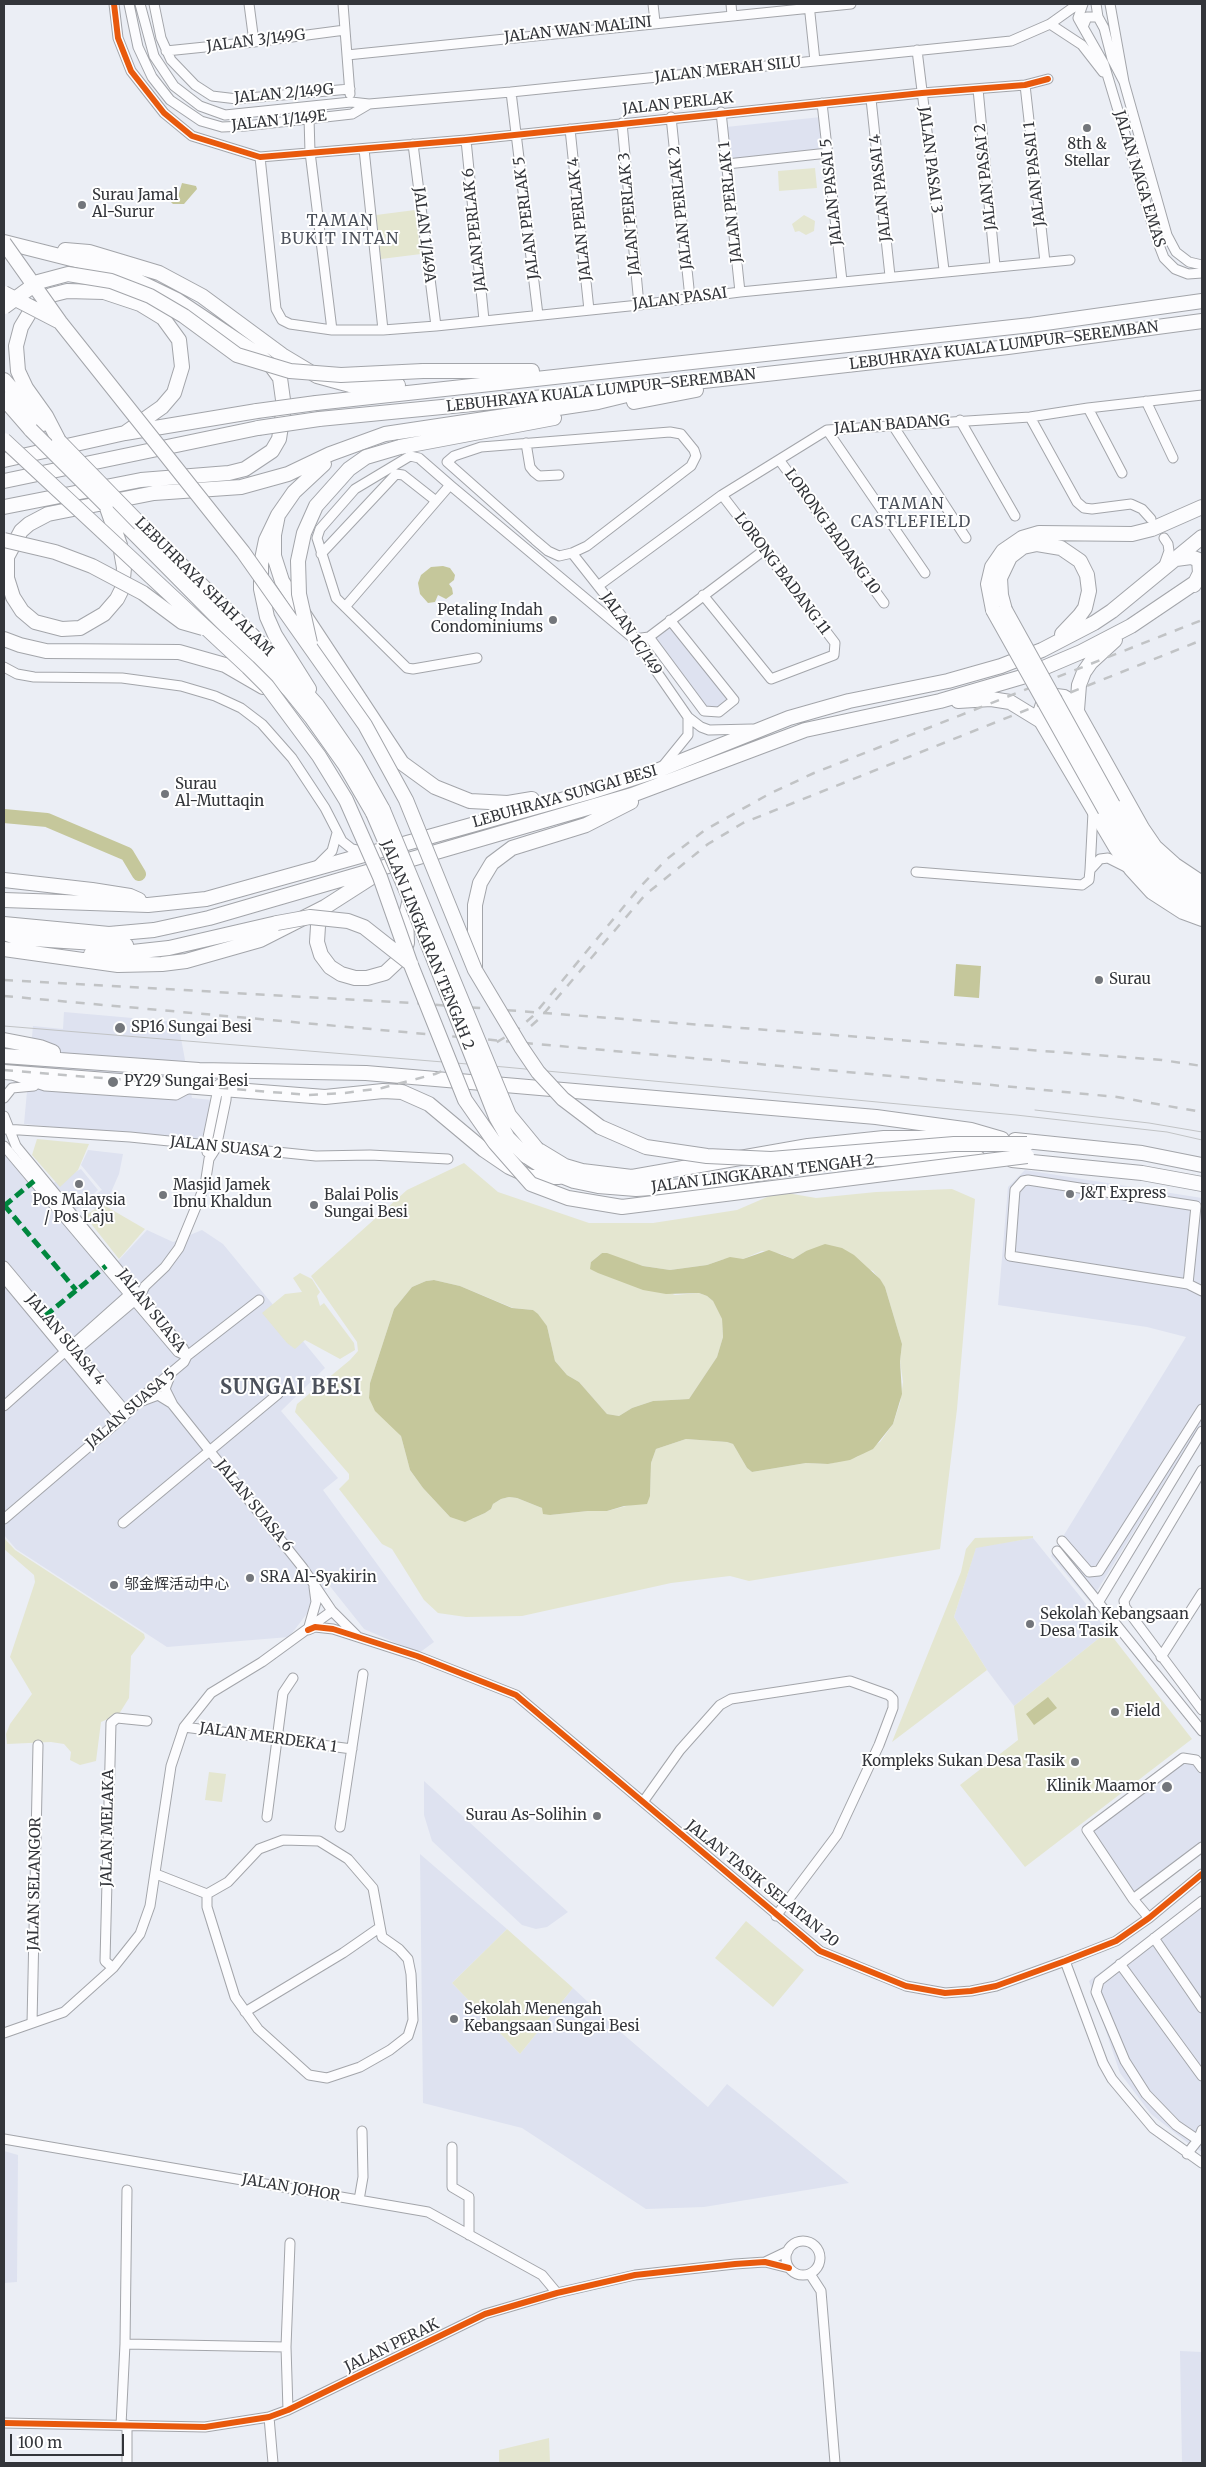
<!DOCTYPE html>
<meta charset="utf-8">
<style>
body{margin:0}
#map{position:relative;width:1206px;height:2467px;overflow:hidden;background:#ebeef5;font-family:Merriweather,serif}
canvas{display:block}
.frame{position:absolute;inset:0;border:5px solid #33353a;pointer-events:none}
.scale{position:absolute;left:10px;top:2434px;width:114px;height:22px;box-sizing:border-box;border:2px solid #33353a;border-top:0;padding-left:6px;font-size:15px;line-height:18px;white-space:nowrap;color:#33353a;-webkit-text-stroke:4px #fff;paint-order:stroke}
</style>
<div id="map">
<canvas width="1206" height="2467"></canvas>
<div class="frame"></div>
<div class="scale">100 m</div>
</div>
<script>
const g = document.querySelector('canvas').getContext('2d');
g.lineJoin = 'round';
function paint(path, color) {
  g.fillStyle = color;
  g.fill(path, 'evenodd');
}
function poly(rows) {
  const path = new Path2D();
  for (const r of rows) {
    if (r.length === 3) {
      path.moveTo(r[0] + r[2], r[1]);
      path.arc(r[0], r[1], r[2], 0, 2 * Math.PI);
      continue;
    }
    path.moveTo(r[0], r[1]);
    for (let i = 2; i < r.length; i += 2) path.lineTo(r[i], r[i + 1]);
  }
  return path;
}
function strokePath(path, color, width, dash) {
  g.strokeStyle = color;
  g.lineWidth = width;
  g.lineCap = dash ? 'butt' : 'round';
  g.setLineDash(dash || []);
  g.stroke(path);
}
function drawText(font, color, halo, rows, align = 'center') {
  g.font = font + ' Merriweather,"Noto Sans SC",serif';
  g.lineWidth = 4;
  g.setLineDash([]);
  g.textBaseline = 'middle';
  g.strokeStyle = halo;
  g.fillStyle = color;
  for (const [text, x, y, turn = 0] of rows) {
    g.save();
    g.translate(x, y);
    g.rotate((+turn || 0) * Math.PI / 180);
    g.textAlign = isNaN(turn) ? turn : align;
    if (halo) g.strokeText(text, 0, 0);
    g.fillText(text, 0, 0);
    g.restore();
  }
}
const built = poly([
 [821,117,824,151,730,161,726,127],
 [669,624,730,700,719,709,705,708,653,637],
 [64,1012,178,1022,192,1098,212,1100,202,1138,190,1140,24,1124,33,1026,63,1029],
 [4,1146,45,1187,81,1169,98,1190,75,1211,117,1262,147,1230,173,1242,202,1230,223,1244,325,1368,281,1411,338,1478,323,1490,434,1642,419,1653,364,1629,329,1585,289,1637,167,1647,16,1549,4,1535],
 [88,1150,123,1154,119,1174,108,1199,95,1210,87,1201,102,1190,81,1165],
 [1025,1170,1202,1198,1202,1422,1090,1602,1051,1556,1186,1337,1147,1327,998,1305,1008,1187],
 [1033,1538,1108,1631,1014,1706,987,1670,954,1617,976,1547],
 [1184,1760,1194,1762,1202,1773,1202,1843,1133,1896,1090,1832],
 [424,1781,568,1912,547,1927,536,1929,522,1925,432,1841,424,1815],
 [420,1854,507,1929,452,1983,520,2054,573,1988,616,2028,708,2107,727,2084,849,2183,704,2207,646,2209,522,2128,423,2103],
 [1202,1895,1202,2152,1188,2143,1151,2114,1120,2073,1089,1981],
 [4,2151,18,2155,17,2282,4,2283],
 [1180,2351,1202,2352,1202,2463,1182,2463]
]);
const green = poly([
 [815,168,817,188,779,191,778,171],
 [415,210,421,254,381,259,376,215],
 [804,215,815,221,814,231,806,235,799,231,795,232,792,224],
 [37,1139,89,1144,78,1170,60,1187,32,1155],
 [464,1163,498,1192,589,1223,653,1223,737,1210,774,1194,787,1193,816,1198,876,1192,952,1189,975,1199,957,1409,940,1549,749,1581,730,1576,671,1583,522,1616,466,1617,438,1613,424,1600,392,1549,382,1544,339,1489,349,1479,349,1474,295,1412,297,1404,350,1360,358,1351,357,1342,311,1276,407,1190],
 [762,1251,781,1254,793,1259,806,1251,873,1271,885,1287,902,1344,900,1361,903,1382,900,1403,893,1424,880,1442,857,1457,828,1464,806,1463,752,1472,747,1468,733,1444,727,1442,686,1439,656,1449,651,1463,650,1496,630,1505,607,1511,588,1511,550,1515,542,1508,517,1498,509,1497,501,1499,493,1504,491,1509,485,1513,472,1519,450,1517,423,1488,410,1470,401,1436,369,1398,370,1383,394,1309,412,1287,426,1281,434,1280,460,1286,513,1308,533,1310,547,1326,555,1361,567,1375,579,1382,607,1414,619,1416,632,1408,653,1401,689,1399,717,1357,723,1337,722,1319,713,1301,707,1296,699,1293,675,1295,591,1262,602,1253,643,1266,670,1270,707,1265,724,1259,743,1259],
 [102,1204,145,1229,119,1259,85,1216],
 [300,1273,312,1279,320,1292,317,1296,320,1306,324,1303,354,1343,355,1350,340,1359,305,1340,295,1349,287,1343,262,1313,285,1294,302,1292,293,1278],
 [1033,1536,1033,1538,976,1548,954,1617,987,1670,892,1742,961,1572,966,1549,975,1538],
 [4,1538,15,1550,144,1634,145,1638,131,1656,129,1698,119,1714,101,1722,96,1761,80,1765,70,1760,71,1752,64,1744,51,1742,7,1744,6,1734,10,1724,32,1694,10,1657,35,1582,34,1575,4,1549],
 [1108,1631,1192,1739,1025,1867,960,1785,1018,1740,1014,1706],
 [209,1772,226,1774,222,1802,205,1800],
 [746,1921,804,1970,773,2007,715,1958],
 [507,1929,573,1988,520,2054,452,1983],
 [549,2438,550,2463,499,2463,499,2450]
]);
const water = poly([
 [182,183,196,186,197,189,184,204,173,204,170,201,179,193],
 [443,566,450,568,455,575,454,580,449,584,452,588,453,594,446,599,438,595,435,602,428,603,420,594,418,583,421,575,431,567],
 [956,964,981,966,979,998,954,996],
 [825,1244,842,1248,854,1255,880,1279,885,1287,902,1344,900,1361,902,1394,893,1424,873,1449,850,1460,828,1464,806,1463,752,1472,747,1468,733,1444,727,1442,686,1439,656,1449,651,1463,650,1496,647,1504,624,1506,607,1511,588,1511,550,1515,543,1514,542,1508,517,1498,509,1497,501,1499,493,1504,491,1509,485,1513,465,1522,450,1517,423,1488,410,1470,401,1436,375,1411,369,1398,370,1383,394,1309,412,1287,426,1281,434,1280,460,1286,512,1308,533,1310,538,1314,547,1326,555,1361,567,1375,579,1382,607,1414,619,1416,632,1408,653,1401,689,1399,717,1357,723,1337,722,1319,713,1301,707,1296,699,1293,666,1294,643,1290,598,1273,590,1269,591,1262,602,1253,607,1253,643,1266,670,1270,707,1265,730,1257,743,1259,769,1250,793,1259,806,1251],
 [1048,1697,1057,1708,1034,1725,1026,1714]
]);
const river = poly([
 [4,816,47,820,127,854,139,874]
]);
const minor = poly([
 [114,4,118,38,131,71,164,113,192,136,260,157,466,140,922,93,1025,85,1048,79],
 [129,4,138,47,152,77,170,100,201,121,222,127,245,126,352,114,369,104],
 [140,4,154,56,174,86,200,106,225,115,351,102,369,104,511,92,1011,41,1050,24,1078,4],
 [154,4,161,38,171,60,195,85,212,96,237,99,350,89],
 [249,4,254,42],
 [343,4,350,94],
 [653,4,655,22],
 [731,4,732,15],
 [809,4,815,61],
 [1083,4,1078,18,1083,27],
 [1096,4,1098,17],
 [1110,4,1124,82,1167,235,1176,252,1189,262,1202,265],
 [1050,24,1082,45,1103,72],
 [917,50,944,270],
 [166,51,254,42,345,30],
 [347,55,851,4],
 [1124,82,1112,59,1104,28,1098,17,1087,17,1083,27,1104,64,1157,240,1164,258,1175,269,1188,274,1202,273],
 [1025,85,1045,262],
 [978,89,995,266],
 [511,92,538,315],
 [871,99,890,276],
 [822,103,842,281],
 [721,112,740,292],
 [671,117,690,298],
 [309,118,310,152,332,330],
 [622,123,639,305],
 [570,129,589,310],
 [466,140,484,320],
 [413,144,436,326],
 [364,149,383,330],
 [260,157,276,309,282,320,290,324,332,330,383,330,436,326,639,305,740,292,1070,260],
 [727,164,828,153],
 [1146,401,1173,458],
 [1088,408,1122,473],
 [1030,417,1077,502,1084,508,1092,509,1131,504,1142,509,1151,519],
 [960,420,1015,516],
 [892,424,966,538],
 [827,430,925,573],
 [670,432,681,434,694,450,696,456,691,466,587,546,572,553,559,556,548,551,535,540,447,462,454,456,481,447,670,432],
 [526,443,530,467,534,472,539,476,559,475],
 [780,461,884,603],
 [450,485,419,458,410,456,355,489,320,529,317,538,336,598,407,668,413,669,477,658],
 [1164,538,1168,544,1169,551,1164,565],
 [572,553,628,624,634,639,688,717,701,727,709,730,752,729],
 [321,554,396,474,403,475,436,501],
 [598,586,722,495,827,430,1030,417,1088,408,1202,395],
 [703,595,771,679,834,655,835,643,722,495],
 [345,607,450,485,634,639],
 [649,637,704,711,719,712,734,700,670,620],
 [634,639,649,637,763,551],
 [4,667,17,674,34,677,122,678,181,686,215,696,241,708,262,724,292,758,325,808,342,841,352,849,366,852],
 [662,767,688,735,688,717],
 [316,867,332,851,337,833],
 [1090,870,1100,859,1108,858,1126,867],
 [916,872,1082,885,1089,880,1090,870,1093,812],
 [15,1076,45,1086,176,1095,191,1087],
 [4,1098,12,1088,34,1086],
 [4,1116,16,1146,183,1348,187,1356],
 [4,1129,130,1137,316,1156,370,1155,448,1159],
 [4,1146,178,1352,187,1356],
 [207,1152,206,1147,219,1084],
 [4,1266,127,1413],
 [4,1278,121,1419],
 [1188,1284,1196,1206,1028,1180,1023,1181,1015,1190,1010,1256,1188,1284,1202,1291],
 [66,1352,75,1351,140,1296,145,1286,165,1267,179,1248,205,1185,209,1159,216,1148,226,1100,227,1082,220,1073,215,1073],
 [170,1376,165,1389,173,1405,303,1568,332,1611,357,1636],
 [142,1401,158,1395,171,1403],
 [4,1406,133,1291],
 [1202,1470,1124,1601,1125,1607,1202,1710],
 [4,1519,121,1419,147,1393,184,1362,187,1356,259,1300],
 [123,1523,278,1394],
 [1062,1541,1089,1572,1099,1571,1202,1409],
 [1057,1551,1202,1731],
 [1098,1603,1202,1431],
 [308,1630,315,1627,333,1629,417,1656,516,1695,820,1951,906,1986,945,1993,971,1991,996,1986,1065,1961,1116,1941,1149,1918,1202,1874],
 [308,1630,316,1602,314,1587],
 [1161,1657,1202,1593],
 [184,1727,352,1749],
 [643,1802,680,1750,720,1705,731,1699,850,1681,889,1695,893,1699,893,1708,879,1745,837,1835,776,1916],
 [267,1817,283,1693,293,1678],
 [340,1827,363,1674],
 [156,1874,207,1894,207,1907,235,1997,258,2029,309,2075,327,2078,360,2067,390,2050,408,2036,413,2020,411,1974,408,1959,399,1949,382,1937,373,1888,348,1859,319,1841,283,1840,259,1849,228,1882,207,1894],
 [1133,1899,1202,1847],
 [1149,1918,1133,1899,1087,1830,1183,1758,1196,1760,1202,1768],
 [1154,1938,1202,2008],
 [1065,1961,1103,2063,1112,2079,1153,2128,1202,2163],
 [1120,1964,1202,2076],
 [113,1968,105,1961,111,1723,117,1718,147,1721],
 [245,2012,343,1953,379,1928],
 [32,2023,38,1745],
 [4,2033,64,2012,113,1968,140,1934,150,1906,171,1766,184,1727,211,1693,262,1662,332,1611],
 [4,2139,428,2212,542,2275,557,2293],
 [1198,2140,1176,2125,1146,2094,1125,2061,1096,1992,1099,1981,1202,1901],
 [452,2147,452,2187,469,2197,469,2235],
 [1187,2154,1198,2140,1202,2130],
 [359,2200,363,2177,362,2131],
 [803,2258,17],
 [765,2262,788,2251],
 [810,2274,821,2291,835,2463],
 [125,2344,286,2347],
 [288,2410,286,2347,290,2243],
 [269,2417,273,2463],
 [4,2423,205,2427,269,2417,288,2410,485,2314,557,2293,635,2275,735,2264,765,2262,789,2268],
 [121,2425,125,2344,127,2190],
 [127,2463,127,2425]
]);
const highway = poly([
 [4,242,115,270,177,300,259,355,272,367,280,378,284,407,279,439,272,451,245,469,229,473,141,480,4,507],
 [65,250,89,252,159,273,202,296,282,355,317,376,350,385,369,387,398,385],
 [423,371,532,371],
 [4,380,43,424],
 [659,386,1008,347,1202,321],
 [4,399,31,430],
 [634,402,696,390],
 [316,403,1031,325,1202,301],
 [319,419,616,390],
 [59,441,46,416,26,388,18,371,16,346,21,327,30,312,51,295,67,291,104,292,140,304,163,318,179,340,182,367,174,393,162,407,125,433],
 [400,447,554,418],
 [4,460,125,433,257,411],
 [4,481,258,428],
 [106,505,120,545,124,568,122,589,117,599,104,614,80,628,62,629,35,622,22,611,13,597,7,578,7,557,21,531,29,524,48,514,154,493,241,487,288,474,330,454,385,434,598,402,668,385],
 [110,509,290,691,311,717,345,765,373,813],
 [278,515,274,535,274,556,282,581,402,763,435,787,470,801,508,803,532,799],
 [140,524,271,654,317,705,355,760,383,810],
 [1176,559,1191,557,1199,560,1200,573,1194,585],
 [993,610,988,584,992,567,1003,551,1022,538,1039,533,1132,534,1152,529,1202,507],
 [1005,610,1001,595,1000,578,1010,557,1023,547,1037,544,1061,548,1080,561,1087,575,1089,591,1085,608,1080,615,1062,634],
 [4,639,20,645,46,651,179,652,225,665,263,687],
 [309,689,275,635,267,617,261,589,261,564,266,540,278,515,294,492,324,464],
 [958,701,991,699,1010,702,1041,721],
 [1077,710,1079,685,1084,672,1091,662,1115,640],
 [1113,805,1148,856,1166,874,1202,896],
 [1105,810,1123,840,1139,861,1156,879,1179,895,1202,907],
 [4,880,92,890,130,896,139,900],
 [1202,883,1175,865,1155,847,1142,828,1071,701,1064,697,1056,696,1048,698,1043,704,1040,713,1041,721,1116,848,1131,869,1152,892,1183,912,1202,919],
 [4,900,148,905,206,899,590,792,659,770,789,718,849,701,948,681,1001,666,1042,650,1094,623,1112,611,1202,537],
 [325,907,318,926,317,942,321,955,330,967,341,974,355,978,367,978,385,973,401,958,407,943,406,915,410,899],
 [4,924,109,934,154,930,209,918,632,795,805,730,940,701,1022,677,1081,652,1131,626,1202,578],
 [4,933,18,938,126,945],
 [4,949,118,965,162,964,186,961,260,940,325,907,375,875],
 [91,954,105,955,169,948,277,923],
 [475,969,475,905,480,883,492,863,512,848,586,825,631,802],
 [4,1040,40,1047,53,1052],
 [4,1056,199,1070,366,1073,876,1117,971,1130,1002,1139],
 [4,1072,325,1097,383,1091,402,1092,429,1104,484,1150,509,1167,531,1177,559,1177],
 [1015,1140,1142,1153,1202,1165],
 [537,1149,565,1166,582,1171,632,1177,808,1146,884,1138,958,1138],
 [526,1156,549,1171,574,1181,598,1186,636,1189,685,1186,817,1164,874,1159,978,1158],
 [1012,1160,1142,1173,1202,1184]
]);
const tram = poly([
 [4,1026,504,1067,1016,1115,1167,1132,1202,1140],
 [1035,1110,1149,1123,1202,1132]
]);
const rail = poly([
 [4,980,413,1003,1162,1060,1202,1066],
 [4,996,1003,1086,1117,1097,1202,1112],
 [531,1026,540,1018,645,895,708,844,743,823,1202,640],
 [4,1070,308,1095,345,1093,382,1088,435,1074,462,1063,517,1030,533,1016,640,887,667,859,705,830,769,794,814,773,1202,620]
]);
const highwayBridge = poly([
 [4,243,60,322,243,552,365,725,406,800,475,970,521,1047,538,1072,563,1099,600,1127,646,1147,707,1156,771,1159,954,1144,1027,1144],
 [4,293,58,321],
 [4,307,38,282,68,274,111,281,150,296,184,316,237,355,290,371,341,375,423,371],
 [257,411,316,403],
 [258,428,319,419],
 [31,430,106,505],
 [4,440,248,667,267,686,319,756,346,800,380,877,411,965,465,1100,495,1143,531,1184,568,1198,622,1207,1027,1156],
 [59,441,140,524],
 [4,540,55,552,92,566,143,593,182,622,203,628],
 [993,610,1105,810],
 [1005,610,1113,805],
 [310,643,299,594,298,561,304,533,316,506,349,469,366,457,400,447],
 [383,810,509,1115,537,1149],
 [373,813,410,899,496,1117,508,1138,526,1156],
 [277,923,310,917,348,921,364,927,411,964]
]);
const quiet = poly([
 [4,1205,76,1290],
 [4,1206,34,1181],
 [45,1316,106,1266]
]);
const cycleway = poly([
 [114,4,118,38,131,71,164,113,192,136,260,157,466,140,922,93,1025,85,1048,79],
 [308,1630,315,1627,333,1629,417,1656,516,1695,820,1951,906,1986,945,1993,971,1991,996,1986,1065,1961,1116,1941,1149,1918,1202,1874],
 [4,2423,205,2427,269,2417,288,2410,485,2314,557,2293,635,2275,735,2264,765,2262,789,2268]
]);
const markers = [
 [1087,128,5,"#73767b"],
 [82,205,5,"#73767b"],
 [553,620,5,"#73767b"],
 [165,794,5,"#73767b"],
 [1099,980,5,"#73767b"],
 [120,1028,6,"#73767b"],
 [113,1082,6,"#73767b"],
 [79,1184,5,"#73767b"],
 [1070,1194,5,"#73767b"],
 [163,1195,5,"#73767b"],
 [314,1205,5,"#73767b"],
 [250,1578,5,"#73767b"],
 [114,1585,5,"#73767b"],
 [1030,1624,5,"#73767b"],
 [1115,1712,5,"#73767b"],
 [1075,1762,5,"#73767b"],
 [1167,1787,6,"#73767b"],
 [597,1816,5,"#73767b"],
 [454,2019,5,"#73767b"]
];
const streetNames = [
 ["JALAN WAN MALINI",578,30,-6],
 ["JALAN 3/149G",256,41,-7],
 ["JALAN MERAH SILU",728,70,-6],
 ["JALAN 2/149G",284,94,-5],
 ["JALAN PERLAK",678,104,-6],
 ["JALAN 1/149E",279,121,-6],
 ["JALAN PASAI 3",930,160,83],
 ["JALAN PASAI 1",1035,174,-96],
 ["JALAN PASAI 2",986,177,-96],
 ["JALAN NAGA EMAS",1139,179,73],
 ["JALAN PASAI 4",881,188,-96],
 ["JALAN PASAI 5",832,192,-96],
 ["JALAN PERLAK 1",731,202,-96],
 ["JALAN PERLAK 2",681,208,-96],
 ["JALAN PERLAK 3",630,214,-95],
 ["JALAN PERLAK 5",527,218,-97],
 ["JALAN PERLAK 4",580,219,-96],
 ["JALAN PERLAK 6",475,230,-96],
 ["JALAN 1/149A",424,235,83],
 ["JALAN PASAI",680,299,-7],
 ["LEBUHRAYA KUALA LUMPUR–SEREMBAN",1004,346,-7],
 ["LEBUHRAYA KUALA LUMPUR–SEREMBAN",601,391,-6],
 ["JALAN BADANG",892,425,-4],
 ["LORONG BADANG 10",832,532,54],
 ["LORONG BADANG 11",782,574,53],
 ["LEBUHRAYA SHAH ALAM",204,587,45],
 ["JALAN 1C/149",631,634,56],
 ["LEBUHRAYA SUNGAI BESI",565,797,-16],
 ["JALAN LINGKARAN TENGAH 2",427,945,68],
 ["JALAN SUASA 2",226,1148,6],
 ["JALAN LINGKARAN TENGAH 2",763,1174,-7],
 ["JALAN SUASA",151,1311,52],
 ["JALAN SUASA 4",65,1340,50],
 ["JALAN SUASA 5",131,1409,-41],
 ["JALAN SUASA 6",254,1506,51],
 ["JALAN MERDEKA 1",268,1738,8],
 ["JALAN MELAKA",108,1828,-89],
 ["JALAN SELANGOR",35,1884,-89],
 ["JALAN TASIK SELATAN 20",762,1884,39],
 ["JALAN JOHOR",291,2188,10],
 ["JALAN PERAK",392,2346,-26]
];
const poiNames = [
 ["8th &",1087,145,"center"],
 ["Stellar",1087,162,"center"],
 ["Surau Jamal",92,196],
 ["Al-Surur",92,213],
 ["Petaling Indah",543,611,"right"],
 ["Condominiums",543,628,"right"],
 ["Surau",175,785],
 ["Al-Muttaqin",175,802],
 ["Surau",1109,980],
 ["SP16 Sungai Besi",131,1028],
 ["PY29 Sungai Besi",124,1082],
 ["Masjid Jamek",173,1186],
 ["Ibnu Khaldun",173,1203],
 ["J&T Express",1080,1194],
 ["Balai Polis",324,1196],
 ["Sungai Besi",324,1213],
 ["Pos Malaysia",79,1201,"center"],
 ["/ Pos Laju",79,1218,"center"],
 ["SRA Al-Syakirin",260,1578],
 ["邬金辉活动中心",124,1585],
 ["Sekolah Kebangsaan",1040,1615],
 ["Desa Tasik",1040,1632],
 ["Field",1125,1712],
 ["Kompleks Sukan Desa Tasik",1065,1762,"right"],
 ["Klinik Maamor",1156,1787,"right"],
 ["Surau As-Solihin",587,1816,"right"],
 ["Sekolah Menengah",464,2010],
 ["Kebangsaan Sungai Besi",464,2027]
];
const neighbourhoodNames = [
 ["TAMAN",340,221],
 ["BUKIT INTAN",340,239],
 ["TAMAN",911,504],
 ["CASTLEFIELD",911,522]
];
const districtNames = [
 ["SUNGAI BESI",291,1388]
];
paint(built, '#dee2f0');
paint(green, '#e4e6d0');
paint(water, '#c5c79b');
strokePath(river, '#c5c79b', 14);
strokePath(minor, '#a3a5aa', 11);
strokePath(highway, '#a3a5aa', 16);
strokePath(minor, '#fcfcfe', 9);
strokePath(highway, '#fcfcfe', 14);
strokePath(tram, '#c1c3c5', 1);
strokePath(rail, '#c1c3c5', 2.5, [9, 9]);
strokePath(highwayBridge, '#a3a5aa', 16, []);
strokePath(highwayBridge, '#fcfcfe', 14);
strokePath(quiet, '#00873e', 5, [10, 5]);
strokePath(cycleway, '#e8590c', 6);
for (const [x, y, r, color] of markers) {
  const dot = new Path2D();
  dot.arc(x, y, r, 0, 2 * Math.PI);
  g.fillStyle = color;
  g.fill(dot);
  strokePath(dot, '#fff', 2);
}
drawText('15px', '#33353a', '#fff', streetNames);
drawText('15px', '#33353a', '#fff', poiNames, 'left');
g.letterSpacing = '1px';
drawText('16px', '#4c515b', '#fff', neighbourhoodNames);
g.letterSpacing = '0px';
g.letterSpacing = '1px';
drawText('bold 20px', '#4c515b', '#fff', districtNames);
g.letterSpacing = '0px';
</script>
